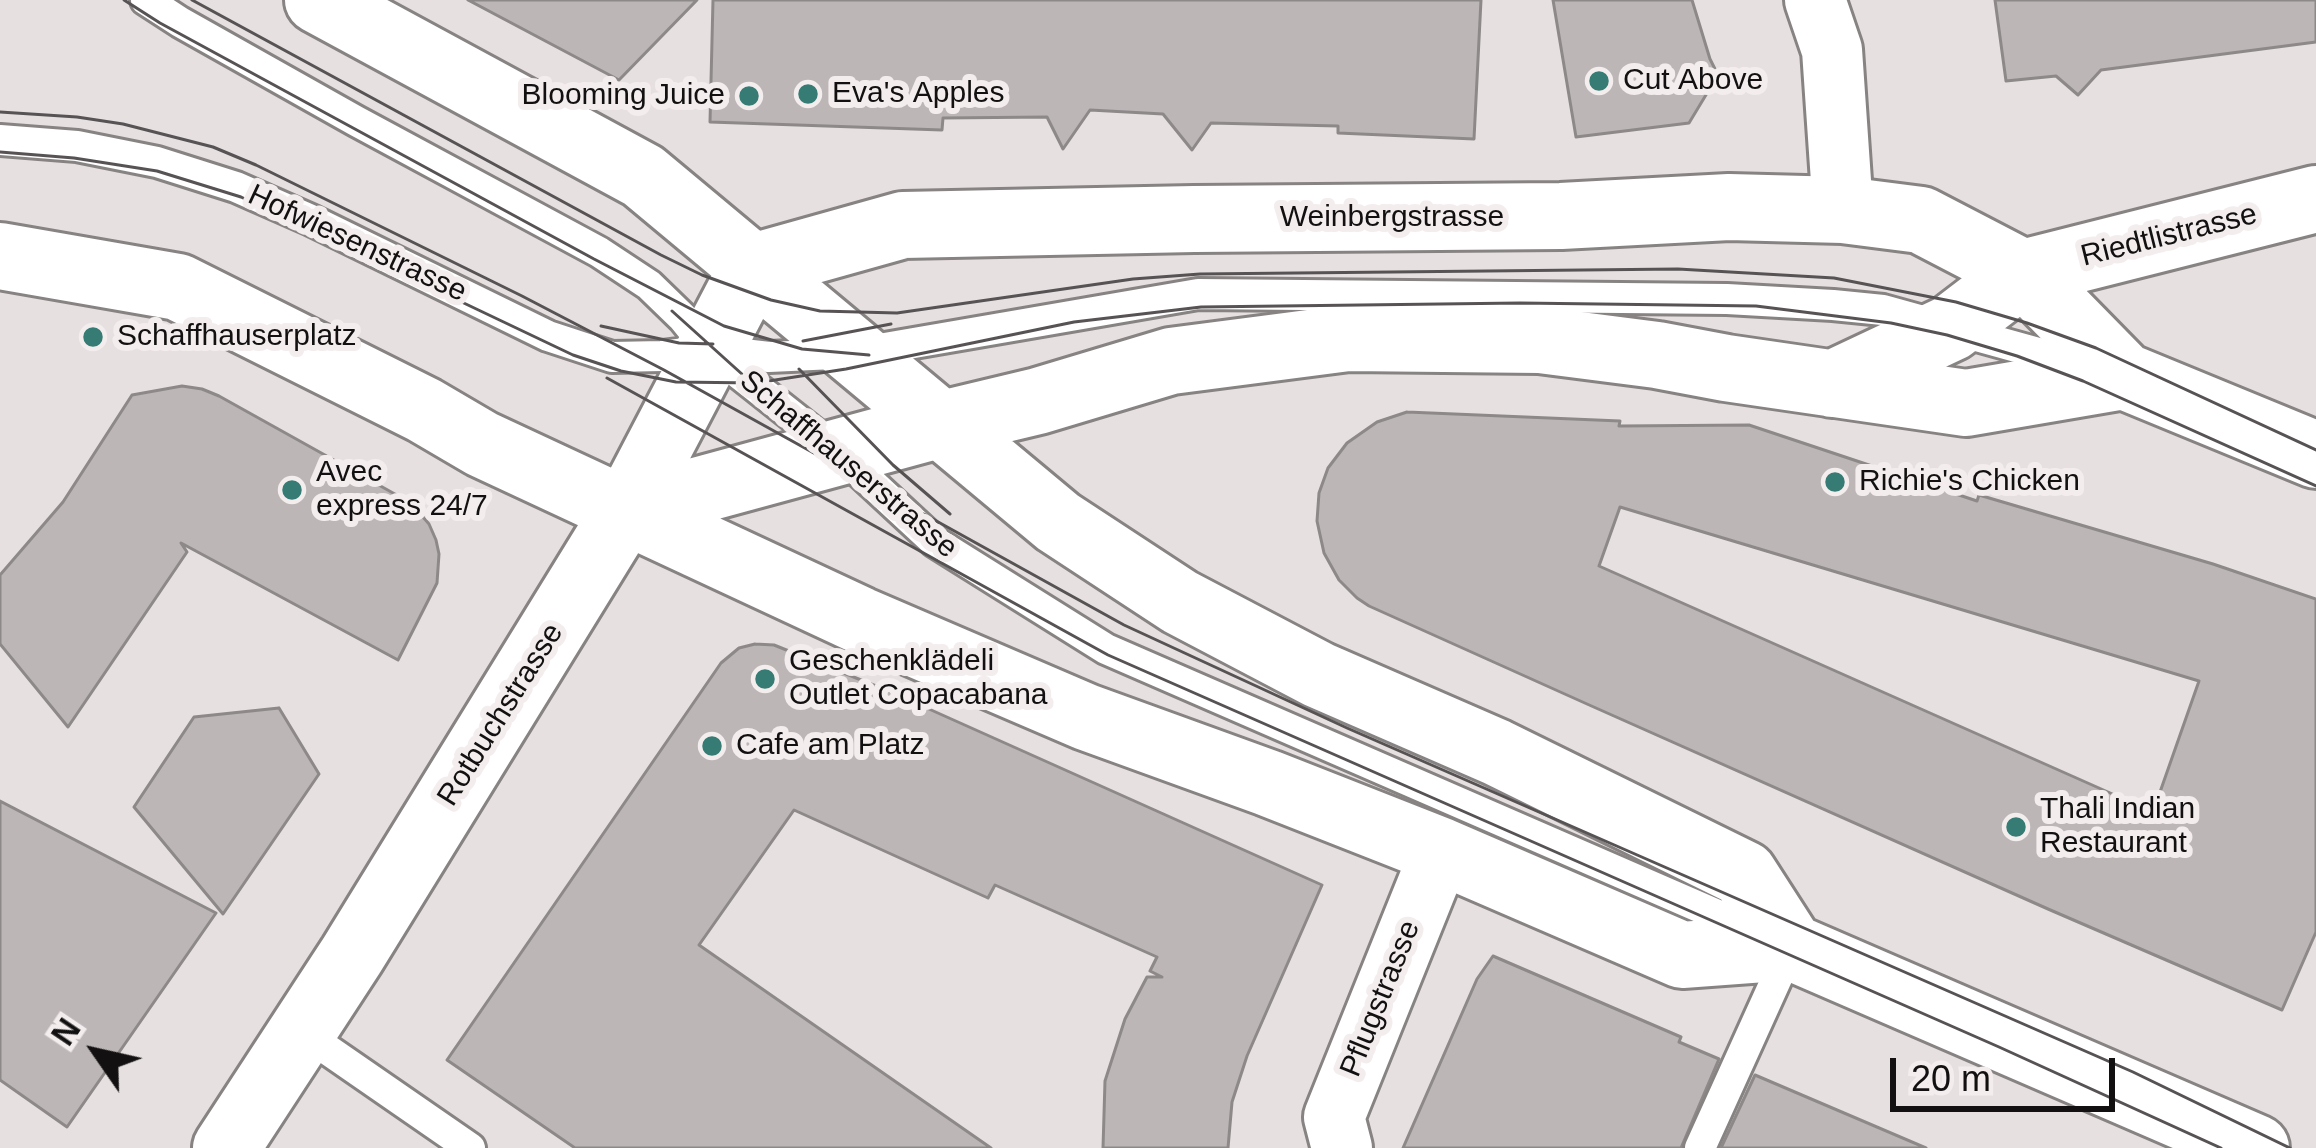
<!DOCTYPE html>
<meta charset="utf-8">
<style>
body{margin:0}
#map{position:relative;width:2316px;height:1148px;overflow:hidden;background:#e6e0e1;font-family:Arial,sans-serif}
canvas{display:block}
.north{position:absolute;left:36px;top:992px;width:120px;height:120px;-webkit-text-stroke:9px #f3edee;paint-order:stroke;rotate:304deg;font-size:33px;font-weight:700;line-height:48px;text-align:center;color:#121010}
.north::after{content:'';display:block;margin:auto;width:42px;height:54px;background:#121010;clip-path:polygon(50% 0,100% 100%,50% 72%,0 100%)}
.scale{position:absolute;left:1890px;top:1058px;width:225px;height:54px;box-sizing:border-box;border:6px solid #121010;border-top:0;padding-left:15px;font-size:36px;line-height:42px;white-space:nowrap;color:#121010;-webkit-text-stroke:9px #f3edee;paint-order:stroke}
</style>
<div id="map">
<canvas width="2316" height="1148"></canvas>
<div class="north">N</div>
<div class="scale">20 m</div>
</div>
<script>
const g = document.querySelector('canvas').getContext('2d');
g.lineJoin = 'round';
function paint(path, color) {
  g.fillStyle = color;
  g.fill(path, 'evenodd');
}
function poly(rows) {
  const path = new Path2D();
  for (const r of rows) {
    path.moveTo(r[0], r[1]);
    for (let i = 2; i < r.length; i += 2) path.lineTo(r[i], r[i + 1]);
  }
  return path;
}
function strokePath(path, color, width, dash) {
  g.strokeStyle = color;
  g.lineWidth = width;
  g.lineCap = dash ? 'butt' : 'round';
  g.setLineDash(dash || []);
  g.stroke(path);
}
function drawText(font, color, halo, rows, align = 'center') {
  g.font = font + ' Arial,sans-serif';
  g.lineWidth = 12;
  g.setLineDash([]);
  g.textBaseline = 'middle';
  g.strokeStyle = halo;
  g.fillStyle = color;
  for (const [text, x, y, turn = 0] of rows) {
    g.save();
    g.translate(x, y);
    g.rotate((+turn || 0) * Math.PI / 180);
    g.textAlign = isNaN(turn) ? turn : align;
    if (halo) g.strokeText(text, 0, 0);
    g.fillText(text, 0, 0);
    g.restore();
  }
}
const building = poly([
 [468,0,697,0,619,80,468,0],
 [713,0,1481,0,1474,139,1338,133,1338,126,1211,123,1192,150,1163,114,1090,110,1063,149,1047,117,943,118,942,130,710,122,713,0],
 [1553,0,1692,0,1710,59,1718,75,1689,123,1576,137,1553,0],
 [1995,0,2316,0,2316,42,2101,70,2078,95,2056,76,2006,81,1995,0],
 [182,386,202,389,219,396,411,503,429,524,436,540,439,554,437,583,398,660,181,543,187,552,68,727,0,644,0,575,63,502,132,395,182,386],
 [1407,412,1620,421,1619,426,1749,425,1977,501,1979,495,2213,564,2316,599,2316,932,2282,1010,2048,909,1587,704,1369,606,1357,598,1339,580,1324,553,1317,521,1319,493,1328,468,1347,443,1377,422,1407,412],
 [1620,507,2199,681,2153,812,1599,566,1620,507],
 [755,644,774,645,891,692,1322,885,1247,1056,1232,1102,1228,1148,1103,1148,1105,1081,1125,1019,1147,977,1162,977,1150,971,1157,957,995,885,988,898,794,810,699,945,991,1148,575,1148,447,1060,721,663,739,648,755,644],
 [279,708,319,774,223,914,134,807,194,717,279,708],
 [0,801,216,913,67,1127,0,1080,0,801],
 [1493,956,1681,1037,1679,1042,1719,1059,1681,1148,1403,1148,1477,979,1493,956],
 [1755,1075,1926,1148,1721,1148,1755,1075]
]);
const service = poly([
 [146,0,180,22,356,121,599,252,649,285,683,318,709,350,838,452,935,542,1106,649,1791,947,1700,1148],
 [0,140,77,146,157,162,236,187,311,220,548,336,612,357,662,356,709,350,769,357,856,353,1198,294,1727,299,1833,305,1883,310,2085,366],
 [302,1032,470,1148]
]);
const minor = poly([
 [1815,0,1832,50,1843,210],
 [1342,1148,1334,1117,1441,851]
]);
const tertiary = poly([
 [318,0,643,176,1058,522,1180,602,1319,675,1496,752,1744,874,1791,947],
 [0,256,178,287,424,410,482,444,860,620,1086,717,1268,783,1441,851,1682,955,1791,947,2256,1148],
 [753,267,903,225,1194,219,1561,216,1729,207,1843,210,1921,220,2023,273,2124,376,2316,455],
 [1832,384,1951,328,2023,273,2316,199],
 [626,510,942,424,1038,401,1171,361,1348,338,1540,340,1657,355,1726,368,1966,403,2124,376],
 [226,1148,352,955,626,510,753,267]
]);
const tram = poly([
 [124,0,160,23,594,259,724,326,802,349,869,355],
 [192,0,661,255,702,275,771,300,820,311,897,313,1133,279,1200,274,1678,269,1834,278,1956,302,2027,323,2096,348,2316,450],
 [0,112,77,117,123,124,213,147,256,165,522,296,664,370,1124,625,1347,728,2133,1072,2290,1148],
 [0,152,74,158,157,171,241,197,573,355,621,371,676,382,756,383,846,369,1074,322,1201,307,1520,303,1756,306,1891,323,1947,335,2017,356,2083,381,2316,486],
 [672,311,814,439],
 [601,326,679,343,713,344],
 [803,341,891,324],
 [799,369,893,465,950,514],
 [607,378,1108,655,1999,1047,2221,1148]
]);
const markers = [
 [1599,81,12,"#367c74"],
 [808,94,12,"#367c74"],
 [749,96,12,"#367c74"],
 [93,337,12,"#367c74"],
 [1835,482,12,"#367c74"],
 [292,490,12,"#367c74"],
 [765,679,12,"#367c74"],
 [712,746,12,"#367c74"],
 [2016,827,12,"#367c74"]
];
const poiNames = [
 ["Cut Above",1623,81],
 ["Eva's Apples",832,94],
 ["Blooming Juice",725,96,"right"],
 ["Schaffhauserplatz",117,337],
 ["Avec",316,473],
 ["express 24/7",316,507],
 ["Richie's Chicken",1859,482],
 ["Geschenklädeli",789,662],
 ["Outlet Copacabana",789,696],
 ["Cafe am Platz",736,746],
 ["Thali Indian",2040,810],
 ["Restaurant",2040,844]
];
const streetNames = [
 ["Weinbergstrasse",1392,218],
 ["Riedtlistrasse",2169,236,-14],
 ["Hofwiesenstrasse",357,244,25],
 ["Schaffhauserstrasse",848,465,40],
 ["Rotbuchstrasse",501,715,-58],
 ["Pflugstrasse",1381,999,-68]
];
paint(building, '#bcb6b7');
strokePath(building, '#8e8989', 3);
strokePath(service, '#888383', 36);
strokePath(minor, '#888383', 66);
strokePath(tertiary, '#888383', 72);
strokePath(service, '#fff', 30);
strokePath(minor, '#fff', 60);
strokePath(tertiary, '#fff', 66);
strokePath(tram, '#575354', 3);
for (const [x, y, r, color] of markers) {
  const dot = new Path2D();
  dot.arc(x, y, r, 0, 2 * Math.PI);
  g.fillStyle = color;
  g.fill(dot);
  strokePath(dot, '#f3edee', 4.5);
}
drawText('30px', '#121010', '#f3edee', poiNames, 'left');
drawText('30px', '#121010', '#f3edee', streetNames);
</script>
